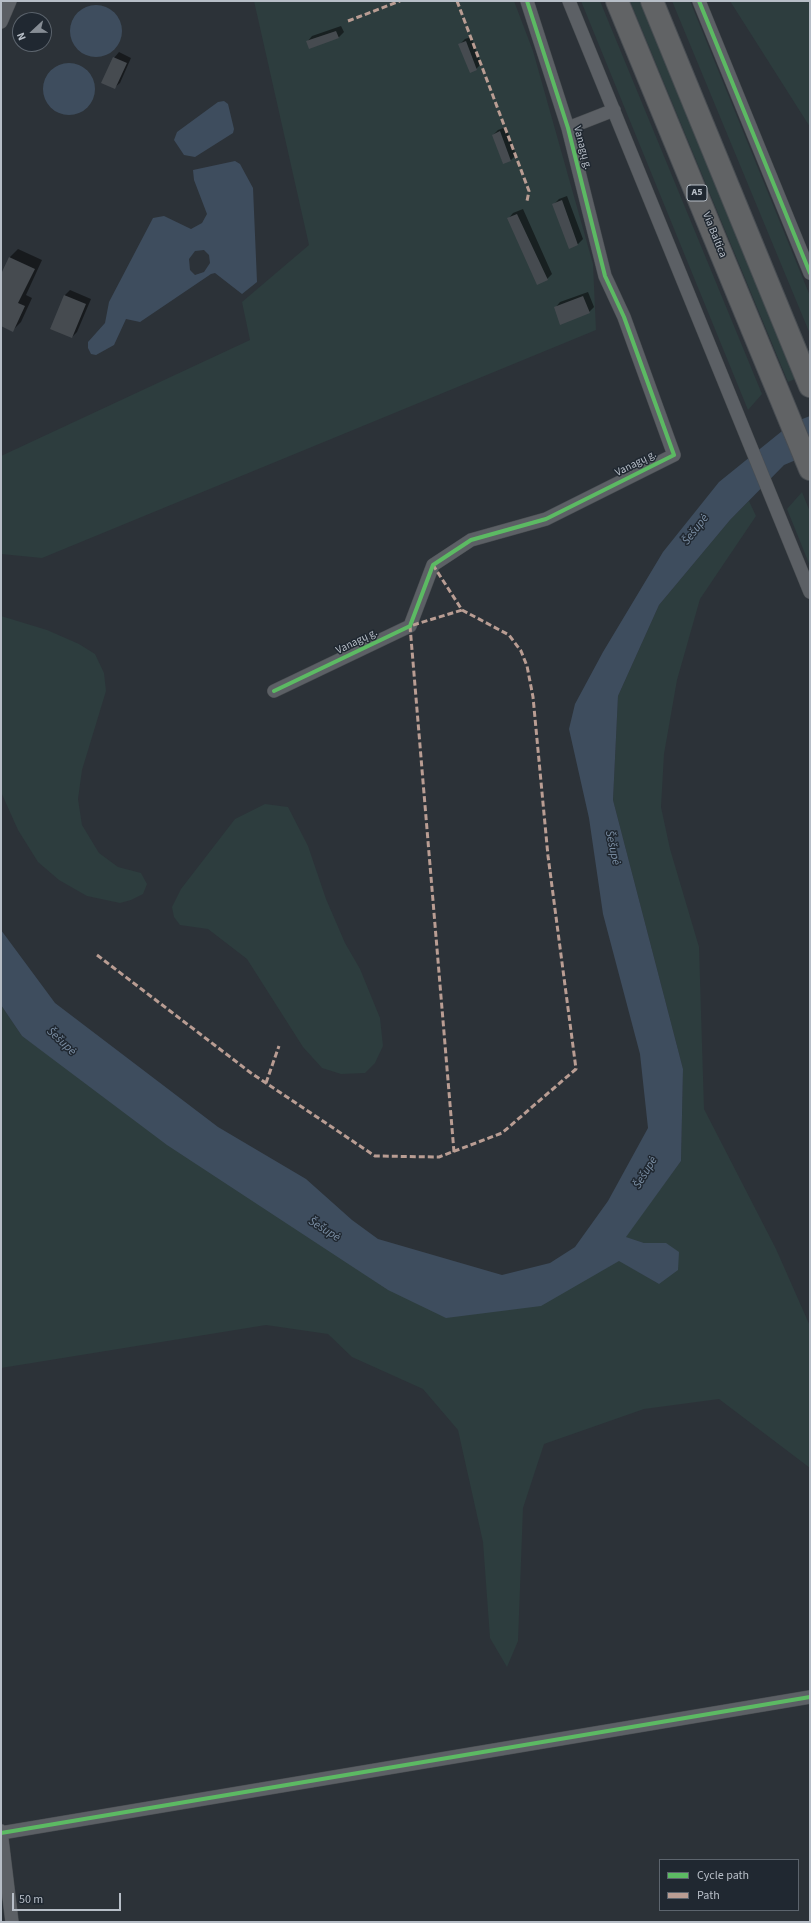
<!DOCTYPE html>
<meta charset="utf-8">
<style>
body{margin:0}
#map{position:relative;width:811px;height:1923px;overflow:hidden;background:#2c3238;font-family:"Source Sans 3",sans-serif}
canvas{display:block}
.frame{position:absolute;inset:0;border:2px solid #b7bec7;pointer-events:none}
.legend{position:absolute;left:659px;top:1859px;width:140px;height:52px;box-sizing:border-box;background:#202831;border:1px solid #5c646d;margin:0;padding:5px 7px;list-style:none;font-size:12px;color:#b7bec7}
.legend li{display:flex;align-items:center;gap:8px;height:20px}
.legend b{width:20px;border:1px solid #5c646d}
.north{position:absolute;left:12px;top:12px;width:40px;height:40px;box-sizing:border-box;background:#202831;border:1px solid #5c646d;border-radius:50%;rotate:248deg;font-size:11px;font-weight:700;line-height:16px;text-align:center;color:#b7bec7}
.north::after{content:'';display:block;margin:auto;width:14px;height:18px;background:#868d95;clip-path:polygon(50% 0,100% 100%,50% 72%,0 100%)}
.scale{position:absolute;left:12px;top:1893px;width:109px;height:18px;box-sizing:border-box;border:2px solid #b7bec7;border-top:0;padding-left:5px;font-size:12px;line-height:14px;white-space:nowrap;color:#b7bec7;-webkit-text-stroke:3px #202831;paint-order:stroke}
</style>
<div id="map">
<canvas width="811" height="1923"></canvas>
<div class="frame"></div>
<ul class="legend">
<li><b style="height:5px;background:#5cba63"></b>Cycle path</li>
<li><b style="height:5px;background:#b99d93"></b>Path</li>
</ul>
<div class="north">N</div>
<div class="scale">50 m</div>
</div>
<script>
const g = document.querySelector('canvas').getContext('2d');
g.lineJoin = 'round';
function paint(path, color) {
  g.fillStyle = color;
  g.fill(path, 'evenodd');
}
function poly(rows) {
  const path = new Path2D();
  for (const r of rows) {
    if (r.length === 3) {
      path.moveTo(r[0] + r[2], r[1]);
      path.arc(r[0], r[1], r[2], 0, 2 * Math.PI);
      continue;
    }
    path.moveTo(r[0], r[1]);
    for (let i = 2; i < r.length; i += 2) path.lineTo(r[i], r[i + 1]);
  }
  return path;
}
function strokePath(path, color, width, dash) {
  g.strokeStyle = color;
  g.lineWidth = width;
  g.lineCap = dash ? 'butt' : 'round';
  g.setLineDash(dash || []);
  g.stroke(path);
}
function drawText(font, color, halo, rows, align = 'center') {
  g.font = font + ' "Source Sans 3",sans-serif';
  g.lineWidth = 3;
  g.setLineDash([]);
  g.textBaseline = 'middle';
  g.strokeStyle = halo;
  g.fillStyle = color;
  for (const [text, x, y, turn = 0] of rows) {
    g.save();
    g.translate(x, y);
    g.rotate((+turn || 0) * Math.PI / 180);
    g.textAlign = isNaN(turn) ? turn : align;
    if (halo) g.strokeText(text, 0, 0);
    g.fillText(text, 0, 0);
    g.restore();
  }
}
const green = poly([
 [254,1,514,1,533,51,593,264,596,330,42,558,1,554,1,456,250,340,242,302,309,245],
 [581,1,600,1,762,394,748,410],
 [630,1,640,1,795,379,788,382],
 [672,1,690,1,810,296,810,334],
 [730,1,810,1,810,127],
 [802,492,810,512,810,566,787,509],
 [749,501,756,516,700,599,677,680,664,754,661,807,670,849,699,947,704,1109,776,1249,810,1326,810,1468,719,1399,644,1409,544,1444,523,1508,518,1641,507,1667,490,1638,483,1542,458,1430,423,1389,352,1357,328,1334,266,1325,1,1368,1,1005,22,1036,388,1290,599,1272,619,1260,659,1284,666,1243,644,1243,625,1237,681,1161,683,1069,613,800,618,696,659,605,730,520],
 [1,616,47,630,79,644,95,654,104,673,106,691,82,770,78,799,82,825,99,853,118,867,141,873,147,884,143,894,131,900,120,903,87,896,59,880,38,862,18,830,1,792],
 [265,804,288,807,308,846,326,899,345,943,360,969,380,1018,383,1046,375,1063,365,1073,341,1074,322,1068,303,1047,247,959,208,929,180,925,174,917,172,907,181,889,235,819]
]);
const water = poly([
 [96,31,26],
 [69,89,26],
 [224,101,228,104,234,129,233,133,195,157,184,155,174,140,177,132,218,102],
 [235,161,240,164,253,188,257,282,242,294,215,273,211,274,140,322,126,319,114,345,96,355,91,354,88,348,88,342,105,323,109,302,153,218,164,216,191,229,202,223,207,214,194,180,193,170],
 [204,250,209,255,210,263,204,272,195,275,190,270,189,259,195,251],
 [810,416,810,454,784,465,730,520,659,605,618,696,613,800,683,1069,681,1161,626,1237,644,1243,666,1243,679,1252,678,1270,659,1284,619,1261,541,1306,446,1318,388,1290,167,1145,22,1036,1,1005,1,930,55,1003,218,1127,306,1179,352,1220,378,1239,502,1275,550,1263,575,1247,608,1201,648,1128,640,1054,603,914,589,818,569,729,575,704,603,652,663,552,719,482,792,423]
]);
const shadow = poly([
 [341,26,344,32,338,38,307,42,312,36],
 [471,37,481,64,476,69,459,45,465,39],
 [119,52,131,58,120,83,114,88,114,58],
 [506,127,516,155,511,160,503,163,493,135,498,130],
 [567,196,583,239,578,244,569,247,554,204,559,199],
 [523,209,552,274,547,279,508,219,513,213],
 [18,249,42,260,26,295,32,298,21,322,13,330,1,325,1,276,10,257],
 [70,290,91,299,77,332,72,337,51,328,65,295],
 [588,292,594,307,589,312,555,308,560,302]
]);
const building = poly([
 [336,31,339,38,309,49,306,41],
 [466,41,477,70,470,73,458,44],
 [113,57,127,63,115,89,101,83],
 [500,131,511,161,503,164,492,135],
 [562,200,578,245,569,249,552,204],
 [517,214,548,280,537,285,507,218],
 [9,257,35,269,18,303,25,306,13,332,1,326,1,274],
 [64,295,86,304,72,338,50,329],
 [583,296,590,313,560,325,554,307]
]);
const street = poly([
 [569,1,810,592],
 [699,1,810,273],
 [1,22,10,1],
 [568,128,614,110],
 [274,691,410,626,433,565,471,540,546,519,674,455,624,317,605,276,568,128,527,1],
 [1,1831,12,1922],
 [1,1833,810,1697]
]);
const highway = poly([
 [617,1,810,469],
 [652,1,810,386]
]);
const quiet = poly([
 [457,1,529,191,527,201],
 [348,21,400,1],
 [97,955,251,1073,375,1156,439,1157,502,1133,576,1069,548,856,533,697,527,666,521,651,509,635,462,610,433,565],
 [266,1083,279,1046],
 [454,1152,410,626,462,610]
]);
const cycleway = poly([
 [699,1,810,273],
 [274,691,410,626,433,565,471,540,546,519,674,455,624,317,605,276,568,128,527,1],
 [1,1833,810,1697]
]);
const shields = [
 [697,193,20]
];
const shieldNames = [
 ["A5",697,193]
];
const streetNames = [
 ["Vanagų g.",582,148,75],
 ["Via Baltica",714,235,68],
 ["Vanagų g.",636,464,-27],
 ["Vanagų g.",357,642,-26]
];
const waterNames = [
 ["Šešupė",696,530,-52],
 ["Šešupė",612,848,78],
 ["Šešupė",61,1042,43],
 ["Šešupė",646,1173,-59],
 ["Šešupė",324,1230,32]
];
paint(green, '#2d3d3e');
paint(water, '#3e4d5e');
paint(shadow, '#0007');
paint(building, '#464b50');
strokePath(street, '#4a4e52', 14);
strokePath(highway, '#494e53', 24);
strokePath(street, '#5c6065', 13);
strokePath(highway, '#616365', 22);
strokePath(quiet, '#b99d93', 3, [6, 3]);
strokePath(cycleway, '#5cba63', 4);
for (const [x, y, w] of shields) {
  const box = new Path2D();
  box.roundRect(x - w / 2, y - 8, w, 16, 3);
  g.fillStyle = '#202831';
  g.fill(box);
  strokePath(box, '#b7bec7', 1);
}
drawText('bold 10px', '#b7bec7', null, shieldNames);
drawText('11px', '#b7bec7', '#202831', streetNames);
drawText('italic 12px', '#7c90a6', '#202831', waterNames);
</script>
